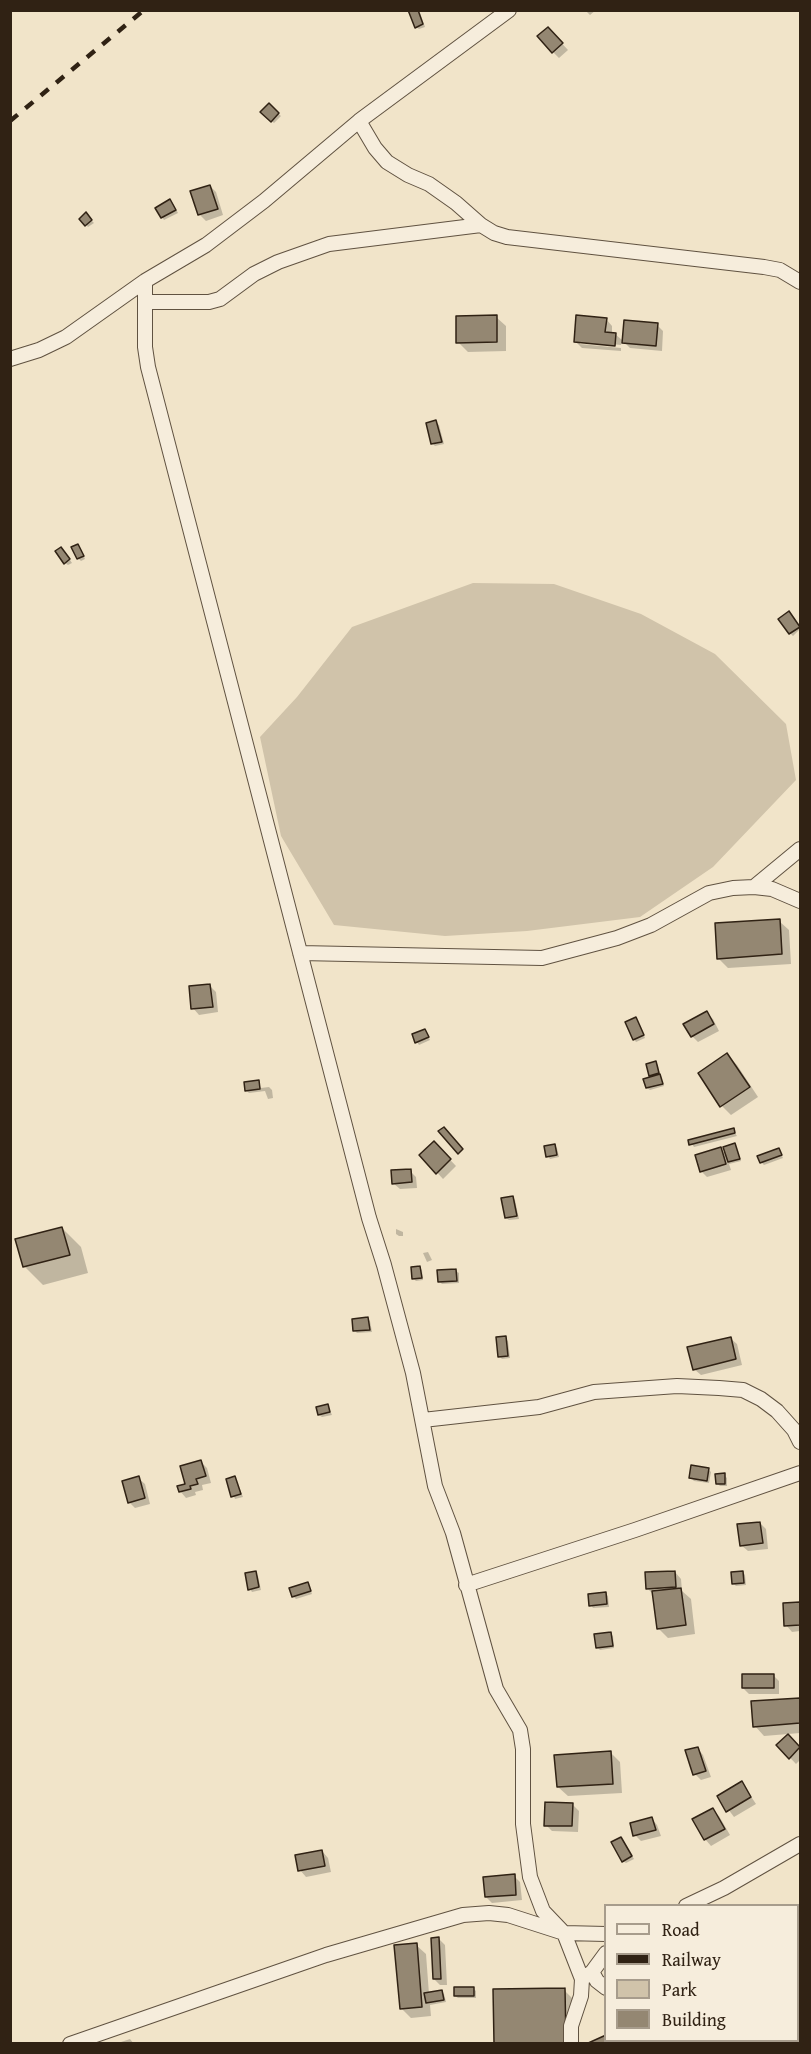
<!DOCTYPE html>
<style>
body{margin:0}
#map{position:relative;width:811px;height:2054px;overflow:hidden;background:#f1e4c9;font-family:"Gentium Book Plus",serif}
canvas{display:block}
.frame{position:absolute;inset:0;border:12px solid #302214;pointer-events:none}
.legend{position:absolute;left:604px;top:1904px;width:195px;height:138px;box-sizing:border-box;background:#f6eddc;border:2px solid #a79c8c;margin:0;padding:8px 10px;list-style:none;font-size:18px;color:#302214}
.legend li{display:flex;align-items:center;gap:12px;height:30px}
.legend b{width:30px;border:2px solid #a79c8c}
</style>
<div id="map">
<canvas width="811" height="2054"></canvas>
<div class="frame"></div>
<ul class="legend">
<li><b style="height:8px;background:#f6eddc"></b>Road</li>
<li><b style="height:8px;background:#302214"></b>Railway</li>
<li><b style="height:16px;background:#d0c3aa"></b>Park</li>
<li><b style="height:16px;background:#948772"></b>Building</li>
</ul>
</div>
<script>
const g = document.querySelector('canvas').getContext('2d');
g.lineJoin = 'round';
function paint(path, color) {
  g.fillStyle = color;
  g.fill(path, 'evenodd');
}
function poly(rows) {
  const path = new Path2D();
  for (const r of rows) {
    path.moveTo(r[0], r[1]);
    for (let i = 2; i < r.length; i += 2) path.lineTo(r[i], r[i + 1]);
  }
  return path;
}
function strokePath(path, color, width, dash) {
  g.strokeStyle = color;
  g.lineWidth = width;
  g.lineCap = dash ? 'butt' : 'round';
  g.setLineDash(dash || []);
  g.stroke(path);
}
const green = poly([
 [473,583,554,584,641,614,715,654,786,724,796,780,713,867,640,917,527,931,445,936,334,925,281,836,260,737,297,697,352,627]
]);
const shadow = poly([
 [410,10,419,10,425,27,419,29,416,27],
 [585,10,596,10,590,15],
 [554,35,568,50,559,58,553,52],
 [269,105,281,116,274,123,262,112],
 [210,186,216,192,223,215,206,221,199,214],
 [173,204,178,213,164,220,162,217],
 [86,215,94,223,88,227,81,219],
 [496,317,506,326,506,351,468,352,458,342],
 [606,319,612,326,612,334,615,334,622,340,621,345,580,341,580,344,621,348,621,351,582,348,576,342],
 [657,325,663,331,662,351,630,348,624,342],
 [436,422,439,425,444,444,435,446,432,443],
 [80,548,85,559,81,561,78,558],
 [64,551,72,563,68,565,65,563],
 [791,615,800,629,793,636,790,633],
 [779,921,789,930,791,964,728,968,718,958],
 [210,986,216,992,218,1012,199,1015,193,1008],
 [706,1013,713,1019,719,1031,698,1042,692,1036],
 [638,1022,645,1038,636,1042,634,1039],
 [425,1030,430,1040,419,1045,417,1042],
 [727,1055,737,1065,758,1097,731,1115,722,1106],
 [656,1062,658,1065,660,1076,664,1086,650,1090,647,1088,653,1078,650,1075],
 [258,1082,261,1088,269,1087,272,1090,273,1098,268,1099,265,1091,249,1093,246,1090],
 [733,1130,737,1136,694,1147,690,1141],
 [434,1143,456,1166,443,1179,421,1155],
 [554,1145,557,1148,559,1157,550,1159,548,1156],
 [735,1145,741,1161,729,1164,731,1170,707,1177,701,1171,721,1149,727,1156],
 [779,1150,783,1158,764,1165,761,1162],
 [410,1171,416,1177,417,1188,400,1189,393,1183],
 [513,1198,515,1200,519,1219,509,1220,506,1218],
 [62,1228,81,1247,88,1273,43,1285,24,1266],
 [396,1229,403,1232,403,1236,399,1236,396,1234],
 [428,1252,432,1260,427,1262,423,1253],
 [420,1268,422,1270,423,1280,416,1281,413,1278],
 [456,1271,459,1273,459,1283,442,1284,439,1281],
 [368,1319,370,1321,372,1332,357,1333,355,1331],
 [505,1338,508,1341,510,1358,502,1359,500,1357],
 [730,1338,737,1344,742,1365,701,1375,694,1369],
 [328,1406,332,1415,322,1417,319,1415],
 [200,1461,207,1468,211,1483,202,1485,203,1490,195,1492,196,1495,186,1498,180,1491],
 [708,1469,711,1472,709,1483,694,1481,691,1478],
 [724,1475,727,1478,727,1486,720,1486,717,1483],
 [138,1478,145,1484,150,1504,135,1508,129,1502],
 [235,1478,243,1497,235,1499,227,1480],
 [760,1523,766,1529,768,1549,748,1551,741,1545],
 [675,1572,681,1579,682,1591,691,1599,695,1634,668,1638,658,1628,654,1595,648,1589],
 [743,1572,745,1575,746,1585,736,1586,733,1583],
 [255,1573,258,1576,261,1590,252,1592,250,1589],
 [308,1584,312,1594,296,1599,293,1596],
 [606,1594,608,1596,609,1607,593,1608,591,1605],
 [800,1603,800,1631,792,1632,786,1625,785,1604],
 [610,1633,613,1636,614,1648,600,1650,597,1647],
 [773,1675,779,1681,779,1694,749,1694,743,1688],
 [800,1699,800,1733,764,1736,755,1726,753,1703],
 [788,1736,800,1749,800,1760,796,1764,778,1745],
 [697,1748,703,1755,711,1777,701,1780,695,1774],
 [610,1752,620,1762,622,1793,568,1796,558,1787],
 [742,1783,756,1804,734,1817,719,1797],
 [572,1804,579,1811,578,1832,552,1831,546,1825],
 [712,1809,719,1816,730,1835,711,1846,705,1839,694,1820],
 [651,1818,657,1825,661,1836,641,1841,635,1835],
 [623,1841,634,1859,626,1863,623,1861],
 [322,1851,328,1858,331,1872,306,1877,300,1870],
 [514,1876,520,1882,522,1900,492,1903,486,1897],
 [439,1939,445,1945,447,1985,440,1985,434,1979],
 [416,1945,426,1954,429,1994,441,1992,444,1994,446,2002,430,2005,431,2016,411,2018,401,2008],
 [473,1988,476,1991,476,1998,458,1998,455,1996],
 [564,1990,577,2003,578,2044,495,2043],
 [130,2039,134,2044,115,2044]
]);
const building = poly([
 [408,10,418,10,423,24,415,28,408,10],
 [548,27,563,43,552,53,537,36,548,27],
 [269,103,279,113,271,122,260,112,269,103],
 [210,185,218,209,198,215,190,191,210,185],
 [170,199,176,210,161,218,155,208,170,199],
 [86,212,92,220,85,226,79,219,86,212],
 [497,315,497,342,456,343,456,316,497,315],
 [576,315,607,318,605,332,616,333,615,346,574,342,576,315],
 [624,320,658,323,656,346,622,343,624,320],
 [436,420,442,442,431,444,426,423,436,420],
 [78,544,84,556,77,559,71,547,78,544],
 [61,547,70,559,64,564,55,551,61,547],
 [789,611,800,627,789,634,778,619,789,611],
 [780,919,782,954,717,959,715,923,780,919],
 [210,984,213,1007,191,1009,189,986,210,984],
 [707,1011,714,1024,691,1037,683,1024,707,1011],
 [636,1017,644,1035,633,1040,625,1022,636,1017],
 [425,1029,429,1037,415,1043,412,1034,425,1029],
 [727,1053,750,1087,720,1107,698,1073,727,1053],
 [656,1061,659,1073,649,1076,646,1064,656,1061],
 [660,1074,663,1084,646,1088,643,1079,660,1074],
 [259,1080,260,1089,245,1091,244,1082,259,1080],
 [444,1127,463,1149,458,1154,438,1131,444,1127],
 [734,1128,735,1133,689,1145,688,1140,734,1128],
 [434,1141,451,1159,436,1174,419,1155,434,1141],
 [735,1143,740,1159,728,1162,723,1147,735,1143],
 [555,1144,557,1155,546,1157,544,1146,555,1144],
 [721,1147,726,1164,700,1172,695,1155,721,1147],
 [779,1148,782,1155,760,1163,757,1156,779,1148],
 [411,1169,412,1182,392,1184,391,1170,411,1169],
 [513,1196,517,1216,505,1218,501,1198,513,1196],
 [62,1227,70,1255,23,1267,15,1239,62,1227],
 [420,1266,422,1278,412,1279,411,1267,420,1266],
 [456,1269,457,1281,438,1282,437,1270,456,1269],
 [368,1317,370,1330,353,1331,352,1319,368,1317],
 [506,1336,508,1356,498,1357,496,1337,506,1336],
 [731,1337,736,1359,693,1370,687,1347,731,1337],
 [328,1404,330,1412,318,1415,316,1407,328,1404],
 [201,1460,206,1476,196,1479,198,1484,190,1486,191,1489,179,1492,177,1486,185,1484,180,1466,201,1460],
 [691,1465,709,1468,707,1481,689,1478,691,1465],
 [725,1473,725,1484,716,1484,715,1474,725,1473],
 [139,1476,145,1498,128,1503,122,1481,139,1476],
 [235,1476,241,1494,231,1497,226,1479,235,1476],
 [760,1522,763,1543,740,1546,737,1524,760,1522],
 [256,1571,259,1587,248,1590,245,1573,256,1571],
 [675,1571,676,1587,646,1589,645,1572,675,1571],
 [743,1571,744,1583,732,1584,731,1572,743,1571],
 [308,1582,311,1591,292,1597,289,1588,308,1582],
 [681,1588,686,1625,657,1629,652,1591,681,1588],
 [606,1592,607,1604,589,1606,588,1594,606,1592],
 [800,1602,800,1625,784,1626,783,1603,800,1602],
 [611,1632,613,1646,596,1648,594,1634,611,1632],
 [742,1674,774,1674,774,1688,742,1688,742,1674],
 [800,1698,800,1723,753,1727,751,1701,800,1698],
 [788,1734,800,1747,789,1759,776,1745,788,1734],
 [698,1747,706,1771,693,1775,685,1750,698,1747],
 [611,1751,613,1784,557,1787,554,1755,611,1751],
 [742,1781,751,1797,726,1812,717,1796,742,1781],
 [545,1802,573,1803,572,1826,544,1826,545,1802],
 [713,1808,725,1829,704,1840,692,1819,713,1808],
 [652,1817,656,1830,633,1836,630,1823,652,1817],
 [621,1837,632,1856,622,1862,611,1842,621,1837],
 [322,1850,325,1866,298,1871,295,1855,322,1850],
 [515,1874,516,1895,485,1897,483,1877,515,1874],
 [439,1937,441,1979,433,1979,431,1938,439,1937],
 [417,1943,422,2007,400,2009,394,1945,417,1943],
 [454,1987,474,1987,474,1996,454,1996,454,1987],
 [565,1988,566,2043,494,2043,493,1989,565,1988],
 [442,1990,444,2000,426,2003,424,1993,442,1990],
 [606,2035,606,2040,623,2040,624,2044,586,2044,606,2035]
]);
const minor = poly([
 [359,121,375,148,387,162,408,175,429,184,456,203,481,225,494,233,507,237,764,267,780,270,800,282],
 [145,281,145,347,148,367,369,1218,384,1265,413,1373,435,1486,453,1533,496,1689,520,1730,523,1749,523,1824,530,1877,543,1911,564,1933,582,1979,581,1996,571,2026,571,2044],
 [145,302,209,302,220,299,254,274,278,262,329,244,481,225],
 [10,359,39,350,66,337,145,281,206,245,264,201,359,121,509,10],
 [754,887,800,849],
 [300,953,542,958,617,938,651,925,709,893,733,888,754,887,772,889,800,901],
 [423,1420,539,1407,594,1392,677,1386,719,1388,743,1390,761,1399,777,1411,794,1430,800,1442],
 [466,1585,635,1530,800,1473],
 [686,1906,724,1888,800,1844],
 [592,1972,597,1981,606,1988],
 [582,1979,592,1972,606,1953],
 [665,2040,668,2044],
 [70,2044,326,1955,463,1915,489,1913,508,1915,564,1933,606,1934]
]);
const rail = poly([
 [10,121,144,10]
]);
paint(green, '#d0c3aa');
paint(shadow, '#0003');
paint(building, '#948772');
strokePath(building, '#302214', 1.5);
strokePath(minor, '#605241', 16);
strokePath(minor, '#f6eddc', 14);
strokePath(rail, '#302214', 4.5, [10, 10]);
</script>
